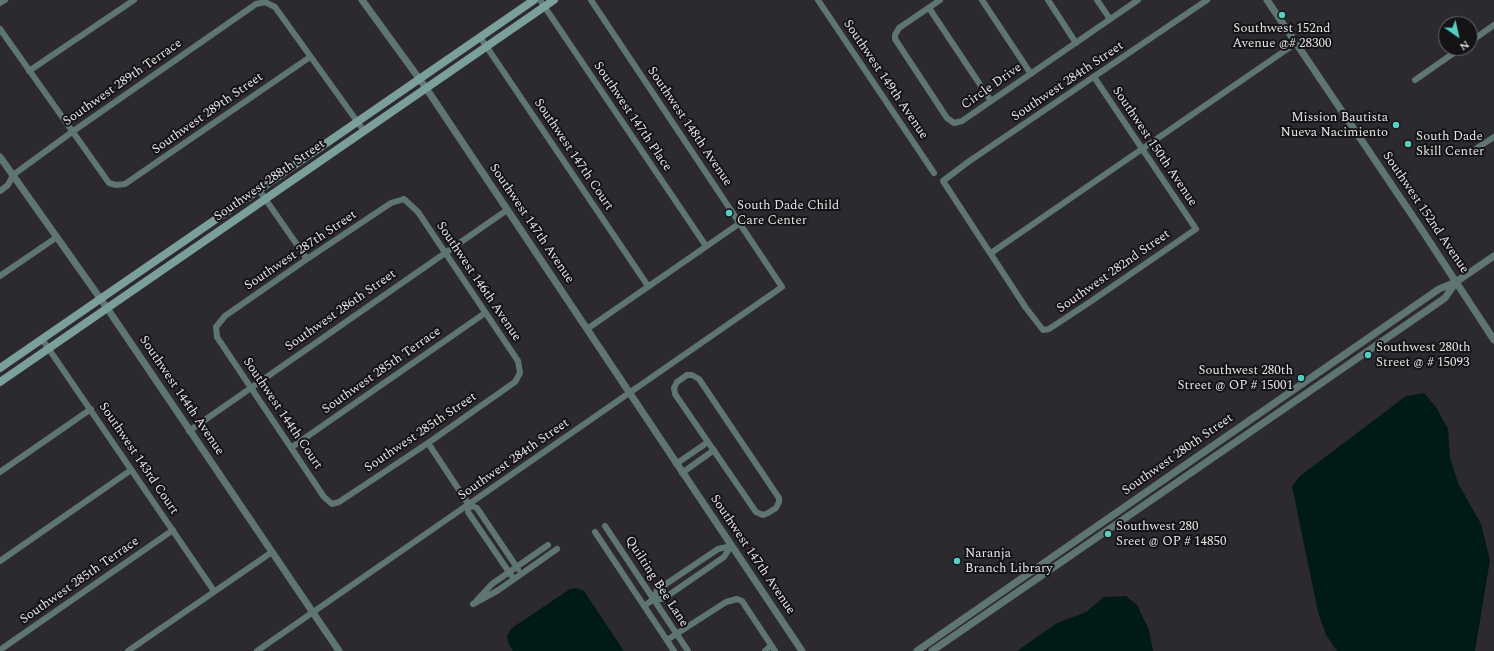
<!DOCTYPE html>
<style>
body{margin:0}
#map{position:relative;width:1494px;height:651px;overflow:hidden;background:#2d2a2f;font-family:Spectral,serif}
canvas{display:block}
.north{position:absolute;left:1438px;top:16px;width:40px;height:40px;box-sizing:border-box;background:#141315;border:1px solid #686669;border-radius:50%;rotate:146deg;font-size:11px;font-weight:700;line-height:16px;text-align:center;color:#e5e3e6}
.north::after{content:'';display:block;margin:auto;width:14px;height:18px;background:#56cec4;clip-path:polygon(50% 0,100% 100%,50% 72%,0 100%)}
</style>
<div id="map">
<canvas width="1494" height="651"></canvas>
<div class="north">N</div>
</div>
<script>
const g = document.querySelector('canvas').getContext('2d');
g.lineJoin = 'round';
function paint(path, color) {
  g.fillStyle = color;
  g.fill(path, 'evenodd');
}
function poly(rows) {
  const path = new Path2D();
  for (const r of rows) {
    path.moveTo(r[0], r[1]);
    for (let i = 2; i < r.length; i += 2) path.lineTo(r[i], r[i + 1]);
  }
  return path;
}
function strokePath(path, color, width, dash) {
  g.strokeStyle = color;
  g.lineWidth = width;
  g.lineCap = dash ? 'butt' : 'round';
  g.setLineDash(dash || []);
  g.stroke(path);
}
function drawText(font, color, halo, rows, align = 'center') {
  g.font = font + ' Spectral,serif';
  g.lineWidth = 4;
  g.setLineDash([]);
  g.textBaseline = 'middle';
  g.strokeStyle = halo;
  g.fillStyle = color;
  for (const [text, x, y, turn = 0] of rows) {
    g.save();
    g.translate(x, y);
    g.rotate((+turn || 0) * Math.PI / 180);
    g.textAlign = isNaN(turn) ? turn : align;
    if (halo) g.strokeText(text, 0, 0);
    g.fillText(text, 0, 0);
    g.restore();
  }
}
const water = poly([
 [1424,393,1436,407,1448,429,1450,458,1458,483,1481,524,1490,560,1475,651,1337,651,1326,635,1318,612,1292,486,1300,476,1406,396],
 [576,588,584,591,624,651,513,651,508,643,507,635,512,628,570,589],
 [1126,596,1137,605,1149,630,1153,651,1017,651,1057,623,1086,612,1104,597]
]);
const minor = poly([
 [540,0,706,246],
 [818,0,934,173],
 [940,0,899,28,895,35,895,39,947,118,954,123,962,121,1138,0],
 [982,0,1031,74],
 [1048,0,1076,43],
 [1097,0,1110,19],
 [0,3,5,0],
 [929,8,991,101],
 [0,29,109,183,116,185,125,184,310,57],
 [480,37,648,286],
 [1470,42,1494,25],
 [29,71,134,0],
 [1094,77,1196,229,1090,302,1049,329,1043,330,1026,308,943,181,968,162,1207,0],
 [1415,80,1461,48],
 [1477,148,1494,137],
 [259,190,307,259],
 [0,191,8,185,13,175,72,132,256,4,265,2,275,7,364,131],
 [404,199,418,212,518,361,520,373,515,382,428,443,339,502,332,504,324,497,217,337,216,327,225,316,307,259,391,203,404,199],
 [991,253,1296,43],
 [0,276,57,237],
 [587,329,740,223],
 [42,339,214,591],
 [687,375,692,375,699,379,779,498,779,502,776,508,768,513,763,515,756,512,675,394,674,388,677,382,687,375],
 [189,431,507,210],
 [428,443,469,505],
 [292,447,485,313],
 [676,464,708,442],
 [0,472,91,409],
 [682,473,714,450],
 [469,505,477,508,518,569],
 [469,505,468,512,511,575],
 [605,526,688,651],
 [595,532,674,651],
 [0,561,131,470],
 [654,599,657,590,718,549,731,546],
 [477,600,492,584,548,545],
 [473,604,497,591,557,549],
 [644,606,654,599,663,599,724,557,731,546],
 [667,640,726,602,737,599,742,601,775,651],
 [0,650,173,530],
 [128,651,272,552],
 [257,651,782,287,591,0],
 [765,651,771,645]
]);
const tertiary = poly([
 [362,0,426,88,802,651],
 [1267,0,1418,224,1494,340],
 [0,157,107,308,339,651],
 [917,651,1439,289,1456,282,1494,256],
 [932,651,1445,298,1456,282]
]);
const secondary = poly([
 [0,368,534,0],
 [0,382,554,0]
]);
const markers = [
 [1282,15,4,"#56cec4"],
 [1396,125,4,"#56cec4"],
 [1408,144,4,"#56cec4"],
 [729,213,4,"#56cec4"],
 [1368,355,4,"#56cec4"],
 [1301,378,4,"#56cec4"],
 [1108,534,4,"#56cec4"],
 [957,561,4,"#56cec4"]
];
const poiNames = [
 ["Southwest 152nd",1282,29,"center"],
 ["Avenue @# 28300",1282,44,"center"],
 ["Mission Bautista",1388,118,"right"],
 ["Nueva Nacimiento",1388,133,"right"],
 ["South Dade",1416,137],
 ["Skill Center",1416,152],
 ["South Dade Child",737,206],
 ["Care Center",737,221],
 ["Southwest 280th",1376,348],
 ["Street @ # 15093",1376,363],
 ["Southwest 280th",1293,371,"right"],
 ["Street @ OP # 15001",1293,386,"right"],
 ["Southwest 280",1116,527],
 ["Sreet @ OP # 14850",1116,542],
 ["Naranja",965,554],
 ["Branch Library",965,569]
];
const streetNames = [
 ["Southwest 149th Avenue",885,80,56],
 ["Southwest 284th Street",1068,82,-34],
 ["Southwest 289th Terrace",123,83,-35],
 ["Circle Drive",992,87,-35],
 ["Southwest 289th Street",208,114,-35],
 ["Southwest 147th Place",632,117,56],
 ["Southwest 148th Avenue",689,127,56],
 ["Southwest 150th Avenue",1154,147,56],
 ["Southwest 147th Court",573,155,56],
 ["Southwest 288th Street",270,181,-35],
 ["Southwest 152nd Avenue",1425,213,56],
 ["Southwest 147th Avenue",531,224,56],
 ["Southwest 287th Street",301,251,-34],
 ["Southwest 282nd Street",1114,272,-35],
 ["Southwest 146th Avenue",478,282,56],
 ["Southwest 286th Street",341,311,-35],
 ["Southwest 285th Terrace",382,371,-35],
 ["Southwest 144th Avenue",181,396,56],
 ["Southwest 144th Court",282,414,56],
 ["Southwest 285th Street",421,433,-34],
 ["Southwest 280th Street",1178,455,-35],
 ["Southwest 143rd Court",138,459,56],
 ["Southwest 284th Street",514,460,-35],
 ["Southwest 147th Avenue",752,555,56],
 ["Southwest 285th Terrace",80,581,-35],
 ["Quilting Bee Lane",656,582,57]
];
paint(water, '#001a17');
strokePath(minor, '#5f7573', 6);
strokePath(tertiary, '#5f7573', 7);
strokePath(secondary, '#7b9f9b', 8);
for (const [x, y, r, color] of markers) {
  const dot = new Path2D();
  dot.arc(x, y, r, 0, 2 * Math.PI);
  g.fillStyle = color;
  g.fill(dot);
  strokePath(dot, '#141315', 1.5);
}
drawText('13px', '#e5e3e6', '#141315', poiNames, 'left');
drawText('13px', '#e5e3e6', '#141315', streetNames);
</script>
